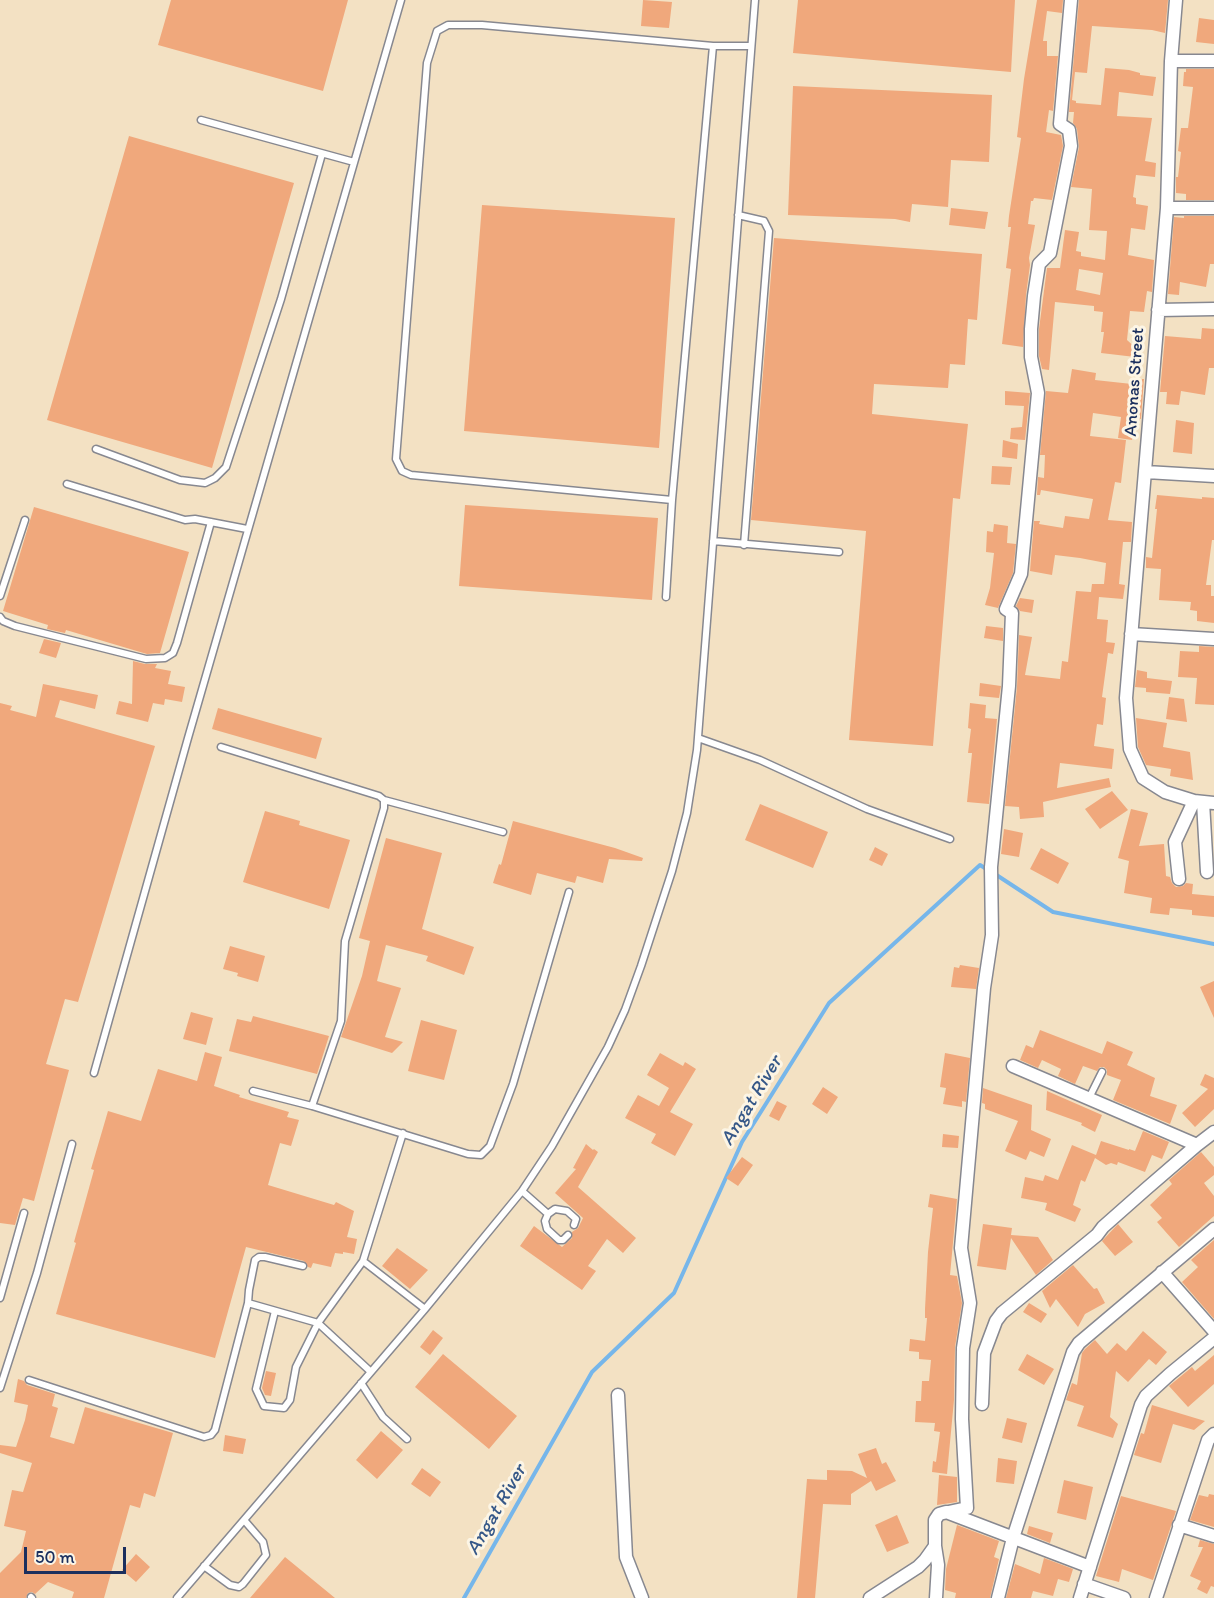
<!DOCTYPE html>
<style>
body{margin:0}
#map{position:relative;width:1214px;height:1598px;overflow:hidden;background:#f3e1c3;font-family:Itim,sans-serif}
canvas{display:block}
.scale{position:absolute;left:24px;top:1547px;width:102px;height:27px;box-sizing:border-box;border:3px solid #1b2f5e;border-top:0;padding-left:8px;font-size:18px;line-height:21px;white-space:nowrap;color:#1b2f5e;-webkit-text-stroke:4px #fcf5e5;paint-order:stroke}
</style>
<div id="map">
<canvas width="1214" height="1598"></canvas>
<div class="scale">50 m</div>
</div>
<script>
const g = document.querySelector('canvas').getContext('2d');
g.lineJoin = 'round';
function poly(rows) {
  const path = new Path2D();
  for (const r of rows) {
    path.moveTo(r[0], r[1]);
    for (let i = 2; i < r.length; i += 2) path.lineTo(r[i], r[i + 1]);
  }
  return path;
}
function strokePath(path, color, width, dash) {
  g.strokeStyle = color;
  g.lineWidth = width;
  g.lineCap = dash ? 'butt' : 'round';
  g.setLineDash(dash || []);
  g.stroke(path);
}
function paint(path, color) {
  g.fillStyle = color;
  g.fill(path, 'evenodd');
}
function drawText(font, color, halo, rows, align = 'center') {
  g.font = font + ' Itim,sans-serif';
  g.lineWidth = 6;
  g.setLineDash([]);
  g.textBaseline = 'middle';
  g.strokeStyle = halo;
  g.fillStyle = color;
  for (const [text, x, y, turn = 0] of rows) {
    g.save();
    g.translate(x, y);
    g.rotate((+turn || 0) * Math.PI / 180);
    g.textAlign = isNaN(turn) ? turn : align;
    if (halo) g.strokeText(text, 0, 0);
    g.fillText(text, 0, 0);
    g.restore();
  }
}
const stream = poly([
 [995,874,1053,912,1214,944],
 [464,1598,592,1372,674,1293,742,1142,829,1003,980,865,988,870]
]);
const building = poly([
 [171,0,348,0,323,91,158,45],
 [643,0,672,2,669,28,641,26],
 [798,0,1015,0,1011,72,793,53],
 [1037,0,1063,0,1062,13,1047,11,1043,41,1047,41,1047,56,1058,56,1053,111,1049,110,1046,132,1061,135,1063,146,1052,200,1034,198,1033,201,1031,201,1028,224,1035,225,1029,258,1030,265,1026,295,1023,347,1002,344,1011,269,1006,268,1011,227,1008,227,1009,216,1021,138,1017,137,1024,79],
 [1079,0,1168,0,1165,33,1152,30,1092,26,1087,73,1075,72,1072,100,1076,101,1076,103,1101,105,1105,68,1129,70,1140,73,1140,75,1156,77,1153,96,1119,92,1117,116,1152,118,1145,161,1156,163,1155,177,1136,175,1133,197,1136,198,1136,204,1148,206,1145,230,1131,228,1128,255,1154,260,1152,292,1147,291,1144,312,1130,311,1127,340,1138,350,1135,357,1101,353,1104,332,1101,332,1103,312,1094,311,1094,306,1055,302,1049,370,1042,369,1039,356,1039,329,1047,268,1060,268,1065,230,1079,232,1076,251,1081,252,1081,256,1105,260,1107,231,1089,230,1092,189,1071,187,1079,147,1077,129,1073,123,1074,112,1069,112],
 [1079,269,1103,273,1100,295,1076,290],
 [1199,18,1214,20,1214,44,1196,42],
 [1186,69,1214,69,1214,200,1186,200,1186,194,1176,193,1176,177,1178,177,1181,152,1178,151,1181,128,1188,128,1193,87,1183,86,1184,72,1186,72],
 [793,86,992,95,989,162,951,160,948,207,912,204,910,222,895,219,788,215],
 [129,136,294,183,212,468,47,420],
 [482,205,675,218,659,448,464,431],
 [951,208,988,212,985,229,949,225],
 [1184,216,1214,216,1214,264,1210,264,1206,287,1180,282,1179,295,1168,294,1174,217,1184,218],
 [774,238,982,254,977,320,968,319,965,365,950,364,948,388,874,384,872,414,968,424,960,499,953,498,933,746,849,740,866,531,751,520],
 [1202,328,1214,329,1214,368,1209,368,1205,395,1181,391,1179,405,1166,404,1167,392,1160,392,1165,336,1201,339],
 [1072,369,1096,373,1095,380,1141,385,1142,379,1144,379,1141,419,1136,418,1132,440,1118,438,1121,417,1093,413,1090,436,1126,440,1121,483,1115,482,1108,520,1132,522,1131,542,1123,542,1119,584,1125,585,1123,599,1099,597,1097,619,1108,620,1106,642,1115,643,1113,654,1108,653,1102,697,1106,698,1103,725,1097,724,1094,746,1114,749,1112,769,1060,763,1057,788,1109,778,1111,787,1043,802,1044,817,1020,819,1019,807,1005,806,1017,687,1019,635,1032,637,1025,675,1060,679,1062,661,1068,662,1076,591,1091,592,1092,584,1104,584,1106,563,1080,558,1055,555,1052,575,1030,571,1034,521,1040,521,1039,524,1063,528,1065,516,1089,519,1093,499,1041,490,1040,495,1037,495,1038,477,1044,478,1045,455,1040,455,1046,391,1068,393],
 [1005,391,1030,393,1025,440,1010,439,1011,428,1022,427,1024,406,1005,405],
 [1176,420,1194,423,1192,454,1173,452],
 [1003,440,1018,444,1017,459,1002,457],
 [992,466,1012,467,1010,485,991,484],
 [1157,495,1202,499,1202,497,1214,498,1214,540,1212,540,1206,585,1211,585,1211,596,1214,596,1214,623,1197,621,1197,611,1190,610,1191,602,1159,600,1161,569,1146,568,1146,557,1152,558,1157,509,1155,509],
 [465,505,658,518,652,600,459,586],
 [34,507,189,552,160,653,147,654,66,630,65,633,47,629,48,625,3,611],
 [994,524,1008,526,1007,543,1016,544,1013,573,998,608,985,605,990,588,994,553,986,552,987,531,993,532],
 [1020,598,1034,600,1032,613,1020,611,1016,606],
 [986,626,1003,628,1003,641,984,638],
 [44,639,61,643,56,658,39,653],
 [1199,646,1214,647,1214,705,1195,704,1197,678,1178,677,1180,651,1199,652],
 [133,661,145,664,157,664,155,668,171,671,168,684,185,687,182,702,165,699,164,705,153,703,148,722,116,714,119,701,132,704],
 [1137,670,1147,672,1147,678,1172,681,1170,694,1146,692,1146,688,1135,687],
 [980,683,1001,686,999,698,979,696],
 [43,684,98,695,95,709,60,700,55,717,155,746,78,1002,65,999,46,1064,69,1070,34,1201,23,1198,15,1225,0,1223,0,703,12,706,10,710,36,717],
 [1169,697,1184,699,1187,722,1166,719],
 [970,703,986,705,985,718,997,719,989,804,967,802,972,753,968,753,971,729,968,728],
 [218,708,322,738,316,759,212,729],
 [1136,718,1167,723,1163,747,1190,752,1193,780,1170,776,1171,769,1146,765,1138,747],
 [1112,791,1128,810,1100,829,1085,809],
 [760,804,828,832,813,868,745,840],
 [1131,809,1148,813,1139,846,1164,844,1166,876,1170,877,1172,883,1176,887,1183,886,1186,883,1193,884,1192,894,1214,896,1214,917,1192,915,1192,910,1170,908,1169,915,1150,913,1152,898,1124,893,1129,861,1118,858],
 [265,811,300,821,299,825,350,840,329,909,243,882],
 [513,821,615,848,643,858,642,861,609,859,603,883,577,876,575,883,537,873,531,895,493,883,499,864,501,865],
 [1004,829,1023,833,1019,857,1001,854],
 [386,838,442,853,422,929,474,947,464,975,426,961,428,956,386,945,377,981,401,988,385,1037,403,1042,392,1053,341,1037,362,976,370,941,359,938],
 [875,847,888,854,882,866,869,860],
 [1041,848,1069,863,1058,884,1030,869],
 [230,946,265,956,258,982,237,976,238,973,223,969],
 [960,965,979,968,976,989,951,987,954,967,959,968],
 [1214,981,1214,1018,1200,987],
 [191,1012,213,1018,206,1045,183,1039],
 [253,1016,329,1036,317,1074,229,1051,237,1019,251,1022],
 [421,1020,457,1030,444,1080,408,1071],
 [1040,1030,1102,1054,1107,1041,1133,1052,1127,1065,1155,1078,1150,1096,1177,1105,1170,1124,1113,1100,1121,1080,1107,1075,1107,1070,1104,1067,1100,1067,1097,1071,1083,1066,1075,1084,1058,1076,1061,1069,1042,1060,1038,1068,1020,1060,1026,1045,1033,1048],
 [205,1052,222,1057,214,1086,240,1095,239,1097,289,1112,287,1117,299,1120,291,1146,280,1143,268,1185,334,1205,336,1202,354,1211,347,1237,357,1239,354,1254,343,1252,343,1254,335,1253,331,1267,313,1263,311,1268,308,1267,304,1261,246,1247,215,1358,56,1314,76,1243,74,1242,94,1170,91,1169,108,1111,141,1121,158,1069,197,1081],
 [660,1053,683,1066,685,1062,696,1069,670,1112,693,1124,675,1156,651,1143,656,1134,625,1118,638,1095,659,1106,669,1088,647,1075],
 [945,1053,970,1058,966,1102,962,1101,962,1107,943,1104,946,1088,940,1087],
 [1205,1074,1214,1078,1214,1109,1195,1127,1182,1113,1208,1089,1200,1085],
 [823,1087,838,1097,827,1114,812,1104],
 [983,1088,1032,1105,1031,1130,1051,1139,1044,1157,1030,1151,1026,1160,1005,1151,1018,1121,985,1109,985,1104,982,1103],
 [1047,1091,1102,1115,1095,1132,1081,1125,1082,1123,1046,1110],
 [777,1101,787,1106,779,1121,769,1116],
 [1143,1131,1169,1142,1162,1159,1152,1155,1145,1172,1118,1162,1117,1165,1111,1163,1106,1165,1095,1158,1085,1182,1081,1180,1073,1205,1081,1209,1075,1222,1045,1210,1047,1203,1021,1198,1025,1177,1043,1181,1045,1175,1058,1180,1072,1145,1096,1155,1101,1141,1129,1150,1129,1149,1135,1151],
 [943,1134,959,1136,958,1148,942,1147],
 [586,1144,593,1150,594,1149,598,1152,578,1187,636,1238,623,1253,607,1239,588,1266,596,1271,582,1290,520,1246,534,1226,562,1247,572,1238,572,1232,578,1228,583,1218,555,1193,576,1169,573,1168],
 [1201,1152,1214,1167,1214,1175,1204,1183,1214,1196,1214,1216,1179,1247,1157,1222,1162,1218,1150,1205,1172,1184,1169,1180],
 [742,1157,753,1165,738,1186,726,1178],
 [930,1194,957,1199,950,1275,957,1276,962,1303,955,1347,954,1400,947,1474,932,1472,933,1461,936,1462,940,1432,934,1431,935,1423,915,1422,916,1401,921,1401,922,1381,929,1381,931,1360,919,1359,919,1352,909,1351,910,1339,925,1341,927,1318,925,1318,925,1309,928,1252,933,1208,928,1207],
 [983,1224,1012,1228,1011,1235,1038,1237,1053,1260,1036,1275,1011,1238,1006,1270,977,1266],
 [1118,1224,1133,1242,1115,1256,1102,1241],
 [1214,1240,1214,1319,1182,1282,1198,1267,1191,1260],
 [397,1248,428,1270,410,1289,382,1266],
 [1073,1265,1094,1289,1097,1288,1105,1303,1085,1314,1078,1327,1056,1299,1050,1308,1042,1291],
 [1029,1303,1047,1314,1041,1323,1023,1312],
 [433,1330,443,1338,430,1355,420,1347],
 [1143,1331,1167,1352,1156,1365,1149,1359,1128,1382,1116,1371,1110,1417,1118,1424,1113,1438,1077,1426,1084,1406,1066,1400,1072,1383,1077,1385,1082,1353,1085,1349,1095,1340,1107,1354,1117,1343,1126,1351],
 [443,1354,517,1416,489,1449,415,1387],
 [1027,1354,1054,1369,1044,1385,1018,1370],
 [1214,1355,1214,1384,1188,1407,1169,1386,1192,1367,1195,1371],
 [266,1371,276,1373,271,1396,265,1395,262,1388],
 [18,1379,24,1381,27,1385,55,1394,52,1406,58,1408,50,1437,74,1444,85,1407,173,1433,155,1497,144,1493,140,1508,130,1505,104,1598,72,1598,74,1592,48,1582,35,1594,32,1592,28,1593,26,1598,0,1598,0,1573,21,1552,26,1531,4,1526,12,1490,23,1492,32,1463,0,1453,0,1445,16,1447,25,1420,28,1405,14,1402],
 [1152,1405,1205,1421,1194,1430,1173,1424,1161,1463,1134,1455,1141,1433,1144,1434],
 [1007,1418,1027,1423,1022,1443,1002,1438],
 [381,1431,403,1450,377,1479,356,1460],
 [225,1435,246,1439,243,1454,223,1451],
 [876,1448,882,1464,886,1462,896,1481,876,1491,871,1481,851,1494,851,1505,823,1504,815,1598,797,1598,807,1479,827,1480,827,1470,852,1471,867,1478,858,1454],
 [998,1458,1017,1461,1014,1484,996,1482],
 [422,1468,441,1482,430,1497,411,1484],
 [939,1475,957,1477,957,1502,937,1505],
 [1064,1480,1093,1487,1086,1520,1057,1513],
 [1209,1494,1214,1495,1214,1527,1190,1520,1199,1495,1208,1497],
 [1121,1496,1176,1511,1153,1580,1122,1569,1119,1582,1096,1576],
 [897,1515,909,1543,887,1552,875,1525],
 [957,1525,999,1541,994,1557,999,1559,990,1598,955,1598,956,1593,945,1590,946,1569],
 [1029,1526,1053,1533,1050,1543,1027,1534],
 [1200,1540,1214,1544,1214,1587,1211,1586,1207,1594,1197,1589,1201,1581,1190,1576,1203,1547,1198,1547],
 [136,1554,150,1567,136,1582,122,1570],
 [285,1557,335,1598,250,1598],
 [1044,1558,1073,1569,1069,1582,1058,1579,1053,1596,1033,1591,1031,1598,1006,1598,1015,1564,1040,1574]
]);
const service = poly([
 [201,120,354,162],
 [738,215,764,221,769,231,744,545],
 [96,449,180,480,205,483,215,478,226,467,281,299,322,154],
 [67,484,185,520,195,519,247,529],
 [672,500,411,475,402,471,396,459,427,63,437,31,448,25,482,25,713,46,751,46],
 [713,541,839,552],
 [0,596,25,520],
 [666,597,672,500,713,46],
 [0,617,3,621,15,626,146,659,165,658,173,653,177,643,211,522],
 [698,738,760,760,867,809,950,839],
 [221,747,379,796,384,800,384,808,345,941,341,1021,312,1106],
 [384,800,503,832],
 [94,1073,188,738,401,0],
 [253,1091,312,1106,468,1154,481,1155,490,1146,513,1084,569,892],
 [1089,1098,1102,1072],
 [522,1191,548,1214],
 [568,1235,563,1240,559,1240,547,1229,545,1221,548,1214,555,1209,567,1211,576,1219,574,1225],
 [363,1261,425,1309],
 [0,1298,24,1213],
 [248,1303,249,1290,255,1260,259,1257,265,1257,303,1266],
 [275,1311,256,1389,264,1406,284,1408,290,1400,296,1367,318,1323,371,1372],
 [29,1380,204,1437,211,1435,215,1430,248,1303,318,1323,363,1261,403,1133],
 [361,1383,383,1417,407,1439],
 [0,1388,37,1273,72,1144],
 [204,1566,230,1585,239,1587,243,1584,266,1555,263,1542,244,1520],
 [31,1597,32,1598],
 [177,1598,425,1309,522,1191,552,1146,608,1047,625,1010,641,966,672,871,687,813,697,750,755,0]
]);
const minor = poly([
 [1176,0,1171,61,1167,208,1126,698,1130,749,1143,778,1165,792,1194,801,1214,803],
 [1171,61,1214,61],
 [1167,208,1214,208],
 [1158,310,1214,309],
 [1146,472,1214,476],
 [1131,634,1214,639],
 [1203,802,1207,872],
 [1179,879,1175,842,1194,801],
 [1013,1066,1197,1145],
 [1162,1272,1214,1331],
 [618,1395,626,1557,642,1598],
 [982,1404,984,1353,996,1321,1002,1313,1097,1235,1103,1227,1146,1189,1197,1145,1214,1132],
 [939,1514,967,1508,962,1419,963,1348,970,1303,961,1248,984,988,992,935,991,867,1009,686,1012,613,1006,609,1021,574,1038,393,1031,357,1031,329,1034,296,1039,264,1050,253,1071,146,1069,130,1060,124,1071,0],
 [1179,1525,1214,1536],
 [935,1546,938,1565,936,1598],
 [1084,1584,1124,1598],
 [870,1598,918,1567,925,1560,935,1546,935,1520,939,1514,946,1512,1090,1567],
 [998,1598,1013,1538,1073,1352,1079,1343,1214,1229],
 [1080,1598,1141,1405,1146,1396,1170,1374,1214,1338],
 [1156,1598,1208,1440,1214,1434]
]);
const streetNames = [
 ["Anonas Street",1135,382,-86]
];
const waterNames = [
 ["Angat River",752,1101,-59],
 ["Angat River",497,1510,-60]
];
strokePath(stream, '#76b6ea', 4);
paint(building, '#f0a87c');
strokePath(service, '#878890', 9);
strokePath(minor, '#878890', 15);
strokePath(service, '#fff', 6);
strokePath(minor, '#fff', 12);
drawText('18px', '#1b2f5e', '#fcf5e5', streetNames);
drawText('italic 20px', '#365888', '#fcf5e5', waterNames);
</script>
